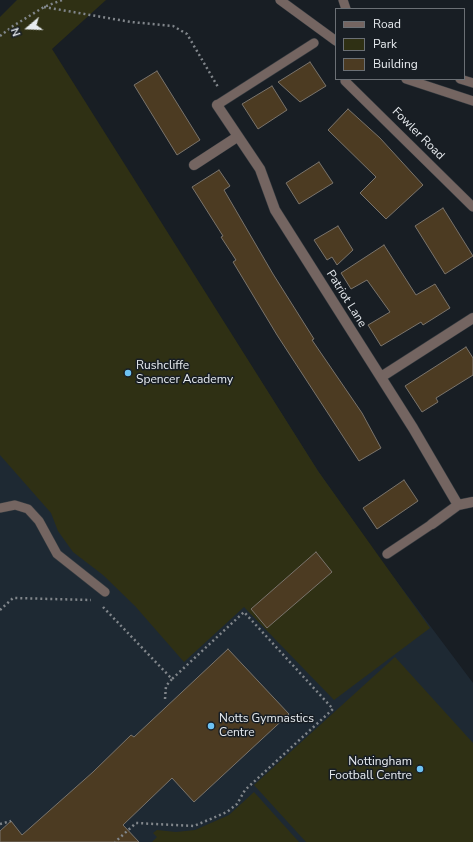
<!DOCTYPE html>
<style>
body{margin:0}
#map{position:relative;width:473px;height:842px;overflow:hidden;background:#181e24;font-family:"Nunito Sans",sans-serif}
canvas{display:block}
.legend{position:absolute;left:335px;top:8px;width:130px;height:72px;box-sizing:border-box;background:#181e24;border:1px solid #6b7075;margin:0;padding:5px 7px;list-style:none;font-size:12px;color:#e7ebef}
.legend li{display:flex;align-items:center;gap:8px;height:20px}
.legend b{width:20px;border:1px solid #6b7075}
.north{position:absolute;left:8px;top:8px;width:40px;height:40px;-webkit-text-stroke:3px #181e24;paint-order:stroke;rotate:251deg;font-size:11px;font-weight:700;line-height:16px;text-align:center;color:#e7ebef}
.north::after{content:'';display:block;margin:auto;width:14px;height:18px;background:#e7ebef;clip-path:polygon(50% 0,100% 100%,50% 72%,0 100%)}
</style>
<div id="map">
<canvas width="473" height="842"></canvas>
<ul class="legend">
<li><b style="height:5px;background:#746561"></b>Road</li>
<li><b style="height:11px;background:#2f3014"></b>Park</li>
<li><b style="height:11px;background:#4c3b22"></b>Building</li>
</ul>
<div class="north">N</div>
</div>
<script>
const g = document.querySelector('canvas').getContext('2d');
g.lineJoin = 'round';
function paint(path, color) {
  g.fillStyle = color;
  g.fill(path, 'evenodd');
}
function poly(rows) {
  const path = new Path2D();
  for (const r of rows) {
    path.moveTo(r[0], r[1]);
    for (let i = 2; i < r.length; i += 2) path.lineTo(r[i], r[i + 1]);
  }
  return path;
}
function strokePath(path, color, width, dash) {
  g.strokeStyle = color;
  g.lineWidth = width;
  g.lineCap = dash ? 'butt' : 'round';
  g.setLineDash(dash || []);
  g.stroke(path);
}
function drawText(font, color, halo, rows, align = 'center') {
  g.font = font + ' "Nunito Sans",sans-serif';
  g.lineWidth = 3;
  g.setLineDash([]);
  g.textBaseline = 'middle';
  g.strokeStyle = halo;
  g.fillStyle = color;
  for (const [text, x, y, turn = 0] of rows) {
    g.save();
    g.translate(x, y);
    g.rotate((+turn || 0) * Math.PI / 180);
    g.textAlign = isNaN(turn) ? turn : align;
    if (halo) g.strokeText(text, 0, 0);
    g.fillText(text, 0, 0);
    g.restore();
  }
}
const built = poly([
 [0,91,193,274,318,471,380,559,473,683,473,842,0,842]
]);
const green = poly([
 [17,0,106,0,52,49,318,471,430,628,334,700,244,607,184,662,135,606,103,575,73,552,58,531,51,513,0,455,0,17],
 [395,657,473,743,473,842,306,842,254,785],
 [254,792,299,842,152,842,157,837,153,833,157,830,176,832,195,830,229,815]
]);
const building = poly([
 [310,62,326,86,300,102,278,82,310,62],
 [157,71,200,140,177,155,134,85,157,71],
 [272,86,287,110,258,129,242,104,272,86],
 [348,109,380,138,423,185,386,219,360,193,376,177,328,130,348,109],
 [319,162,333,183,299,204,286,183,319,162],
 [219,170,230,186,224,190,273,274,314,339,312,340,362,413,381,448,359,461,277,335,233,262,236,260,221,237,223,236,192,187,219,170],
 [443,208,473,256,445,274,415,226,443,208],
 [338,226,353,250,337,265,332,257,327,260,314,240,338,226],
 [384,245,416,295,435,284,450,308,423,325,421,322,381,346,368,325,390,312,367,280,351,289,341,273,384,245],
 [466,347,473,358,473,375,436,398,438,402,422,412,405,386,466,347],
 [404,480,418,501,377,529,363,508,404,480],
 [316,552,332,572,267,628,251,609,316,552],
 [228,649,289,714,194,802,172,778,123,825,139,842,0,842,0,831,11,821,22,835,93,772,131,735,134,737,228,649]
]);
const path = poly([
 [44,7,131,22,173,26,187,34,218,87],
 [0,36,13,26,44,7,62,0],
 [103,607,172,679,244,612,333,709,245,790,237,804,227,812,194,826,136,823,115,842],
 [0,610,13,598,91,600],
 [165,699,166,686,172,679],
 [0,824,11,821]
]);
const lane = poly([
 [280,0,336,41],
 [343,0,346,9],
 [406,79,473,101],
 [460,79,473,83],
 [345,81,473,207],
 [217,105,314,43],
 [0,508,15,505,28,509,39,521,57,554,105,592],
 [387,554,432,524]
]);
const street = poly([
 [217,105,260,169,275,210,413,428,458,505],
 [194,165,237,137],
 [381,377,473,318],
 [432,524,458,505,473,502]
]);
const markers = [
 [128,373,4,"#6dc2f3"],
 [211,726,4,"#6dc2f3"],
 [420,769,4,"#6dc2f3"]
];
const streetNames = [
 ["Fowler Road",418,134,45],
 ["Patriot Lane",346,299,58]
];
const poiNames = [
 ["Rushcliffe",136,366],
 ["Spencer Academy",136,380],
 ["Notts Gymnastics",219,719],
 ["Centre",219,733],
 ["Nottingham",412,762,"right"],
 ["Football Centre",412,776,"right"]
];
paint(built, '#1e2933');
paint(green, '#2f3014');
paint(building, '#4c3b22');
strokePath(building, '#7a746c', 1);
strokePath(lane, '#353b40', 10);
strokePath(street, '#353b40', 11);
strokePath(path, '#81868b', 2.5, [2, 3]);
strokePath(lane, '#746561', 9);
strokePath(street, '#746561', 10);
for (const [x, y, r, color] of markers) {
  const dot = new Path2D();
  dot.arc(x, y, r, 0, 2 * Math.PI);
  g.fillStyle = color;
  g.fill(dot);
  strokePath(dot, '#181e24', 1.5);
}
drawText('12px', '#e7ebef', '#181e24', streetNames);
drawText('12px', '#e7ebef', '#181e24', poiNames, 'left');
</script>
